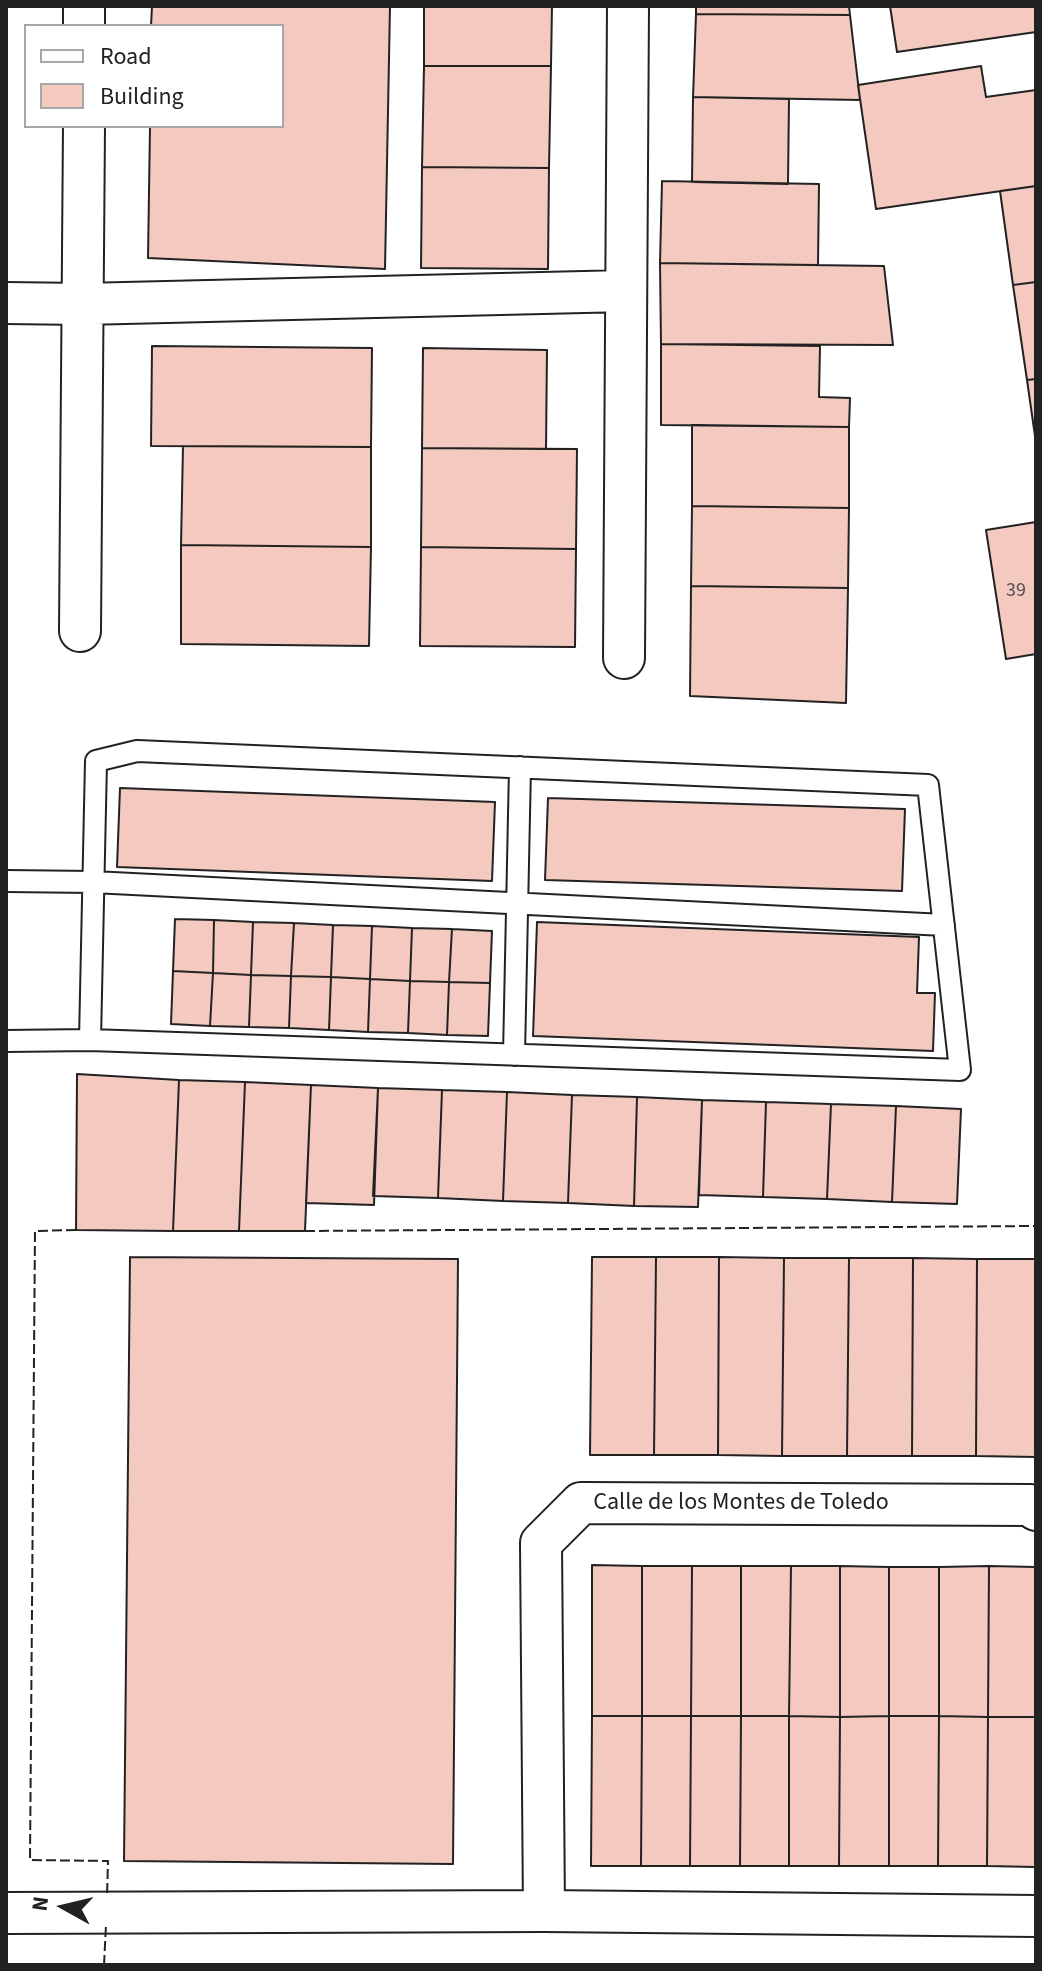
<!DOCTYPE html>
<style>
body{margin:0}
#map{position:relative;width:1042px;height:1971px;overflow:hidden;background:#fff;font-family:"Source Sans 3",sans-serif}
canvas{display:block}
.frame{position:absolute;inset:0;border:8px solid #222;pointer-events:none}
.legend{position:absolute;left:24px;top:24px;width:260px;height:104px;box-sizing:border-box;background:#fff;border:2px solid #a7a7a7;margin:0;padding:10px 14px;list-style:none;font-size:24px;color:#222}
.legend li{display:flex;align-items:center;gap:16px;height:40px}
.legend b{width:40px;border:2px solid #a7a7a7}
.north{position:absolute;left:24px;top:1867px;width:80px;height:80px;-webkit-text-stroke:6px #fff;paint-order:stroke;rotate:278deg;font-size:22px;font-weight:700;line-height:32px;text-align:center;color:#222}
.north::after{content:'';display:block;margin:auto;width:28px;height:36px;background:#222;clip-path:polygon(50% 0,100% 100%,50% 72%,0 100%)}
</style>
<div id="map">
<canvas width="1042" height="1971"></canvas>
<div class="frame"></div>
<ul class="legend">
<li><b style="height:10px;background:#fff"></b>Road</li>
<li><b style="height:22px;background:#f3c9c0"></b>Building</li>
</ul>
<div class="north">N</div>
</div>
<script>
const g = document.querySelector('canvas').getContext('2d');
g.lineJoin = 'round';
function paint(path, color) {
  g.fillStyle = color;
  g.fill(path, 'evenodd');
}
function poly(rows) {
  const path = new Path2D();
  for (const r of rows) {
    path.moveTo(r[0], r[1]);
    for (let i = 2; i < r.length; i += 2) path.lineTo(r[i], r[i + 1]);
  }
  return path;
}
function strokePath(path, color, width, dash) {
  g.strokeStyle = color;
  g.lineWidth = width;
  g.lineCap = dash ? 'butt' : 'round';
  g.setLineDash(dash || []);
  g.stroke(path);
}
function drawText(font, color, halo, rows, align = 'center') {
  g.font = font + ' "Source Sans 3",sans-serif';
  g.lineWidth = 6;
  g.setLineDash([]);
  g.textBaseline = 'middle';
  g.strokeStyle = halo;
  g.fillStyle = color;
  for (const [text, x, y, turn = 0] of rows) {
    g.save();
    g.translate(x, y);
    g.rotate((+turn || 0) * Math.PI / 180);
    g.textAlign = isNaN(turn) ? turn : align;
    if (halo) g.strokeText(text, 0, 0);
    g.fillText(text, 0, 0);
    g.restore();
  }
}
const building = poly([
 [152,6,390,6,385,269,148,258,150,126,282,126,282,26,151,26,152,6],
 [424,6,552,6,551,66,424,66,424,6],
 [696,6,849,6,850,15,696,14,696,6],
 [890,6,1036,6,1036,32,897,52,890,6],
 [696,14,850,15,860,100,693,97,696,14],
 [424,66,551,66,549,168,422,167,424,66],
 [981,66,986,97,1036,90,1036,186,876,209,858,85,981,66],
 [693,97,789,99,788,184,692,182,693,97],
 [422,167,549,168,548,269,421,268,422,167],
 [662,181,819,184,818,265,660,263,662,181],
 [1036,186,1036,282,1013,285,1000,191,1036,186],
 [660,263,884,266,893,345,661,344,660,263],
 [1036,282,1036,379,1027,380,1013,285,1036,282],
 [661,344,820,346,819,397,850,398,849,427,661,425,661,344],
 [152,346,372,348,371,447,151,446,152,346],
 [423,348,547,350,546,449,422,448,423,348],
 [1036,379,1036,443,1027,380,1036,379],
 [692,425,849,427,849,508,692,506,692,425],
 [183,446,371,447,371,547,181,545,183,446],
 [422,448,577,449,576,549,421,547,422,448],
 [692,506,849,508,848,588,691,586,692,506],
 [1036,522,1036,654,1006,659,986,530,1036,522],
 [181,545,371,547,369,646,181,644,181,545],
 [421,547,576,549,575,647,420,646,421,547],
 [691,586,848,588,846,703,690,696,691,586],
 [120,788,495,802,492,881,117,867,120,788],
 [548,798,905,809,902,891,545,880,548,798],
 [175,919,214,920,213,973,173,971,175,919],
 [214,920,253,922,251,975,213,973,214,920],
 [253,922,294,923,291,976,251,975,253,922],
 [537,922,919,937,917,993,935,993,933,1051,533,1036,537,922],
 [294,923,333,925,331,977,291,976,294,923],
 [333,925,372,926,370,979,331,977,333,925],
 [372,926,412,928,410,981,370,979,372,926],
 [412,928,452,929,449,982,410,981,412,928],
 [452,929,492,931,490,983,449,982,452,929],
 [173,971,213,973,210,1026,171,1024,173,971],
 [213,973,251,975,249,1027,210,1026,213,973],
 [251,975,291,976,289,1028,249,1027,251,975],
 [291,976,331,977,329,1030,289,1028,291,976],
 [331,977,370,979,368,1032,329,1030,331,977],
 [370,979,410,981,408,1033,368,1032,370,979],
 [410,981,449,982,447,1035,408,1033,410,981],
 [449,982,490,983,488,1036,447,1035,449,982],
 [77,1074,179,1080,173,1231,76,1230,77,1074],
 [179,1080,245,1082,239,1231,173,1231,179,1080],
 [245,1082,311,1085,305,1231,239,1231,245,1082],
 [311,1085,378,1088,374,1205,306,1203,311,1085],
 [378,1088,442,1090,438,1198,373,1196,378,1088],
 [442,1090,507,1092,503,1201,438,1198,442,1090],
 [507,1092,572,1095,568,1203,503,1201,507,1092],
 [572,1095,637,1097,634,1206,568,1203,572,1095],
 [637,1097,702,1100,698,1207,634,1206,637,1097],
 [702,1100,766,1102,763,1197,699,1195,702,1100],
 [766,1102,831,1104,827,1199,763,1197,766,1102],
 [831,1104,896,1106,892,1202,827,1199,831,1104],
 [896,1106,961,1109,957,1204,892,1202,896,1106],
 [130,1257,458,1259,453,1864,124,1861,130,1257],
 [592,1257,656,1257,654,1455,590,1455,592,1257],
 [656,1257,719,1257,718,1455,654,1455,656,1257],
 [719,1257,784,1258,782,1456,718,1455,719,1257],
 [784,1258,849,1258,847,1456,782,1456,784,1258],
 [849,1258,913,1258,912,1456,847,1456,849,1258],
 [913,1258,977,1259,976,1456,912,1456,913,1258],
 [977,1259,1036,1259,1036,1457,976,1456,977,1259],
 [592,1565,642,1566,642,1716,592,1716,592,1565],
 [642,1566,692,1566,691,1716,642,1716,642,1566],
 [692,1566,741,1566,741,1716,691,1716,692,1566],
 [741,1566,791,1566,789,1716,741,1716,741,1566],
 [791,1566,840,1566,840,1717,789,1716,791,1566],
 [840,1566,889,1567,889,1716,840,1717,840,1566],
 [989,1566,1036,1567,1036,1717,988,1717,989,1566],
 [989,1566,988,1717,939,1716,939,1567,989,1566],
 [889,1567,939,1567,939,1716,889,1716,889,1567],
 [592,1716,642,1716,641,1866,591,1866,592,1716],
 [642,1716,691,1716,690,1866,641,1866,642,1716],
 [691,1716,741,1716,740,1866,690,1866,691,1716],
 [741,1716,789,1716,789,1866,740,1866,741,1716],
 [789,1716,840,1717,839,1866,789,1866,789,1716],
 [889,1716,939,1716,938,1866,889,1866,889,1716],
 [889,1716,889,1866,839,1866,840,1717,889,1716],
 [939,1716,988,1717,987,1866,938,1866,939,1716],
 [988,1717,1036,1717,1036,1867,987,1866,988,1717]
]);
const lane = poly([
 [6,881,93,882,944,925],
 [6,1041,90,1040,960,1070,928,785,137,751,96,761,90,1040],
 [514,1055,520,767]
]);
const street = poly([
 [84,26,84,6],
 [6,303,83,304,626,291],
 [80,631,84,126],
 [624,658,628,6],
 [544,1911,541,1543,581,1503,1030,1505,1036,1510],
 [6,1913,544,1911,1036,1916]
]);
const fence = poly([
 [76,1230,35,1231,30,1860,108,1861,107,1897],
 [305,1231,1036,1226],
 [104,1965,106,1925],
 [466,1965,499,1965]
]);
const numberNames = [
 ["39",1016,592]
];
const streetNames = [
 ["Calle de los Montes de Toledo",741,1504]
];
paint(building, '#f3c9c0');
strokePath(building, '#222', 2);
strokePath(lane, '#222', 24);
strokePath(street, '#222', 44);
strokePath(lane, '#fff', 20);
strokePath(street, '#fff', 40);
strokePath(fence, '#222', 2, [10, 4]);
drawText('20px', '#564c4a', null, numberNames);
drawText('24px', '#222', '#fff', streetNames);
</script>
